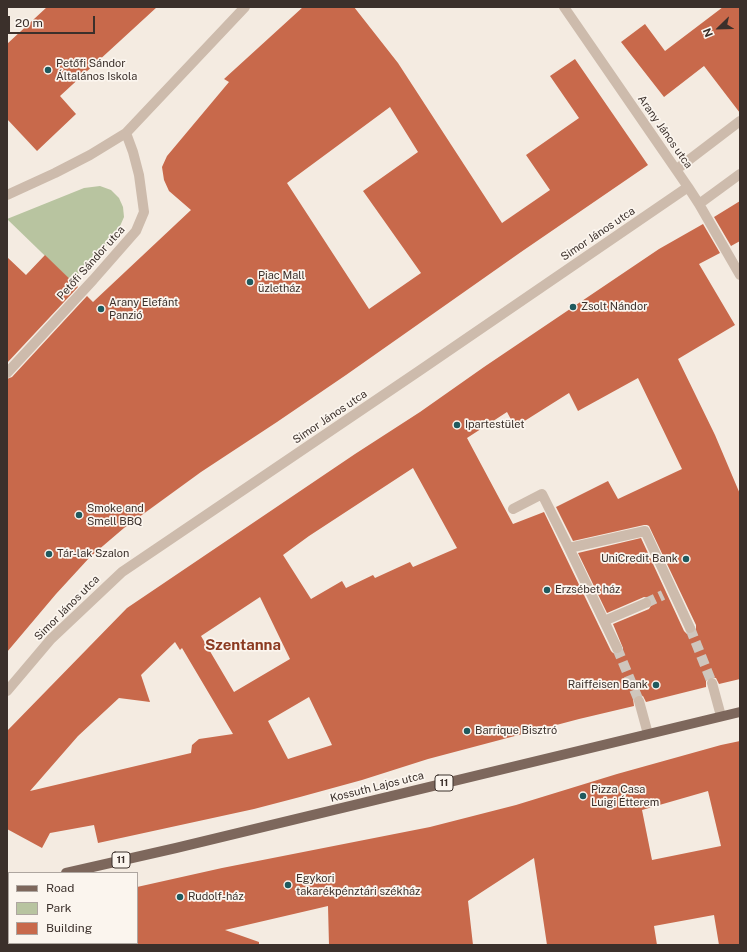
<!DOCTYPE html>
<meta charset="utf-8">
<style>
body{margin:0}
#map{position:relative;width:747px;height:952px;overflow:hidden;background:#f4ebe1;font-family:"Public Sans",sans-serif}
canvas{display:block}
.frame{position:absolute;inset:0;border:8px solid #3b302b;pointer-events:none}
.legend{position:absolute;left:8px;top:872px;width:130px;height:72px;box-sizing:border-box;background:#fbf5ee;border:1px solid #aea6a0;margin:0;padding:5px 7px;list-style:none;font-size:12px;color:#3b302b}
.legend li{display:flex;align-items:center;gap:8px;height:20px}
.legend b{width:20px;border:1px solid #aea6a0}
.north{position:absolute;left:699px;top:8px;width:40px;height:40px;-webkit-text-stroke:3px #fbf5ee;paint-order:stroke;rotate:247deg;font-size:11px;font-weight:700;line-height:16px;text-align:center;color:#3b302b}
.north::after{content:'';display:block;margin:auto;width:14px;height:18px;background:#3b302b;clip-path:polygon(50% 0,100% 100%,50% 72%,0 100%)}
.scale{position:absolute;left:8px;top:16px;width:87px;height:18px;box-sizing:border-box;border:2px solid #3b302b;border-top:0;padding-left:5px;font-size:12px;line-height:14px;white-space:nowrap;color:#3b302b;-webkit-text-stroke:3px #fbf5ee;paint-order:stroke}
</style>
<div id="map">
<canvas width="747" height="952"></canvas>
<div class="frame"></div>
<ul class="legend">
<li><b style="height:5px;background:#7d675c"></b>Road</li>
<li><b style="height:11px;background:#b8c4a0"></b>Park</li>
<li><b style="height:11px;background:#c8694b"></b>Building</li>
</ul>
<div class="north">N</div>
<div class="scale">20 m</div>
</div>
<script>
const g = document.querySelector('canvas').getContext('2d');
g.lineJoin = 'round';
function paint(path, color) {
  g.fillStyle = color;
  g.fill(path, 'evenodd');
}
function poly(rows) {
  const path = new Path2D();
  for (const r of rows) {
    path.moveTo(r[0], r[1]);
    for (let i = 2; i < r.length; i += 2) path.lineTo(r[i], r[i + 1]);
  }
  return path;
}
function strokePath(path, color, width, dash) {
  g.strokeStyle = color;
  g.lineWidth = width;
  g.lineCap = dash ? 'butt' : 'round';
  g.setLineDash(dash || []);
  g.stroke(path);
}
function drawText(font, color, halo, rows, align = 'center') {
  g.font = font + ' "Public Sans",sans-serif';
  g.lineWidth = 3.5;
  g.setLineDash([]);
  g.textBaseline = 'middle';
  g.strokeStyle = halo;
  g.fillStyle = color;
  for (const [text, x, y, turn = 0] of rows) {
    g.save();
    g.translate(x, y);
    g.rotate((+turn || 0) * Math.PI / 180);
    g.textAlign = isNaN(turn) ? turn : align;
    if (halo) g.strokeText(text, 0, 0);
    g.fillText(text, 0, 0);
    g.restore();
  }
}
const green = poly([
 [100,186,111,190,119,198,123,207,124,217,117,233,102,251,71,281,7,219,84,188]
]);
const plaza = poly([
 [29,943,83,943,89,945,29,945]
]);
const building = poly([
 [47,7,157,7,60,96,76,114,37,151,7,119,7,44],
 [303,7,354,7,398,63,502,223,550,190,526,155,579,118,550,76,575,59,648,165,521,252,346,375,277,422,201,472,124,528,90,557,56,594,7,652,7,379,12,377,87,296,93,302,191,210,169,191,164,180,162,167,167,156,229,82,224,79],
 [390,107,418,152,363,191,421,273,369,309,287,183],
 [723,7,740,7,740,113,704,66,664,97,621,42,645,24,665,51],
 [740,201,740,241,731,246,714,217],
 [703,224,720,253,699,264,735,325,678,359,715,435,740,494,740,679,719,684,716,678,711,677,708,678,706,681,706,687,646,702,643,696,638,695,635,696,633,699,634,706,579,719,428,759,362,780,300,797,254,809,98,843,94,825,50,833,42,848,7,829,7,731,127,608,355,454,420,412,484,367,659,249],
 [638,378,682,469,618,499,608,481,556,507,573,541,644,525,647,525,649,526,696,625,696,628,695,632,692,634,687,634,684,631,641,538,578,553,607,613,644,597,650,598,652,601,652,604,649,609,613,624,623,648,623,651,620,654,616,654,613,653,611,651,544,512,513,524,467,438,507,412,515,427,569,393,578,411],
 [413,468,457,548,413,567,410,562,375,578,373,575,346,588,342,581,311,599,283,555,309,536],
 [260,597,290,659,234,692,201,636],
 [175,642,180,650,182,648,233,734,199,739,192,745,191,753,30,791,78,736,119,698,150,702,141,675],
 [309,697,332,745,288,759,268,721],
 [45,255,78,287,7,363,7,257,26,275],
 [740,741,740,945,719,945,714,915,654,926,657,945,547,945,534,858,468,901,473,945,329,945,328,906,225,930,259,942,259,945,137,945,137,887,222,868,430,827,516,805,617,774,721,745],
 [708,791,721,846,652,860,642,810]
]);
const minorTunnel = poly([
 [646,603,663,595],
 [690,628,712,683],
 [617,648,639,701]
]);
const minor = poly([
 [564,7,688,187,699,204,740,275],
 [677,169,740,121],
 [7,195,55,173,90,155,126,133,245,7],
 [699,204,740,174],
 [7,373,93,280,136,231,144,212,139,175,133,152,126,133],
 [513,509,542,494,569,548],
 [604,621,646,603],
 [617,648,569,548,645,531,690,628],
 [712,683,721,716],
 [7,691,51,639,122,572,419,371,688,187],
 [639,701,648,734]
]);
const major = poly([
 [66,873,176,848,740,712],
 [7,892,9,891]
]);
const markers = [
 [48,70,4,"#1f5a5e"],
 [250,282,4,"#1f5a5e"],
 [573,307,4,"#1f5a5e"],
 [101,309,4,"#1f5a5e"],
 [457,425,4,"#1f5a5e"],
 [79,515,4,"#1f5a5e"],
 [49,554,4,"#1f5a5e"],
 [686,559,4,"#1f5a5e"],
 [547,590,4,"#1f5a5e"],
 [656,685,4,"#1f5a5e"],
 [467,731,4,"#1f5a5e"],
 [583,796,4,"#1f5a5e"],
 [288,885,4,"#1f5a5e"],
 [180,897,4,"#1f5a5e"]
];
const shields = [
 [444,783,18],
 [121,860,18]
];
const shieldNames = [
 ["11",444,783],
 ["11",121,860]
];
const poiNames = [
 ["Petőfi Sándor",56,64],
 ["Általános Iskola",56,77],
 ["Piac Mall",258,276],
 ["üzletház",258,289],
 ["Arany Elefánt",109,303],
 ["Panzió",109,316],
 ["Zsolt Nándor",581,307],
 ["Ipartestület",465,425],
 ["Smoke and",87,509],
 ["Smell BBQ",87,522],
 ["Tár-lak Szalon",57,554],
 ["UniCredit Bank",678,559,"right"],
 ["Erzsébet ház",555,590],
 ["Raiffeisen Bank",648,685,"right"],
 ["Barrique Bisztró",475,731],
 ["Pizza Casa",591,790],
 ["Luigi Étterem",591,803],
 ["Egykori",296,879],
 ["takarékpénztári székház",296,892],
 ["Rudolf-ház",188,897]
];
const streetNames = [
 ["Arany János utca",665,132,55],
 ["Simor János utca",598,234,-34],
 ["Petőfi Sándor utca",91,263,-48],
 ["Simor János utca",330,417,-34],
 ["Simor János utca",67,608,-45],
 ["Kossuth Lajos utca",377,787,-14]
];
const districtNames = [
 ["Szentanna",243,645]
];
paint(green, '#b8c4a0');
paint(plaza, '#ecdcc8');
paint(building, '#c8694b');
strokePath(minorTunnel, '#cfc6bd', 10, [10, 5]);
strokePath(minor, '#cdbbac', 10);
strokePath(major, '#7d675c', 10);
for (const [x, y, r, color] of markers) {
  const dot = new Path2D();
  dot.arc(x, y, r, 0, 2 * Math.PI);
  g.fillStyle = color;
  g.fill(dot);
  strokePath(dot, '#fbf5ee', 1.5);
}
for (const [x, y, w] of shields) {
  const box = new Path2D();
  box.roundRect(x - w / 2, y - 8, w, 16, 3);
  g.fillStyle = '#fbf5ee';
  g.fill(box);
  strokePath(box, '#3b302b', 1);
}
drawText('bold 10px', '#3b302b', null, shieldNames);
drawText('11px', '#3b302b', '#fbf5ee', poiNames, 'left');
drawText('11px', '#3b302b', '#fbf5ee', streetNames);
drawText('bold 15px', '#8c3b22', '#fbf5ee', districtNames);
</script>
